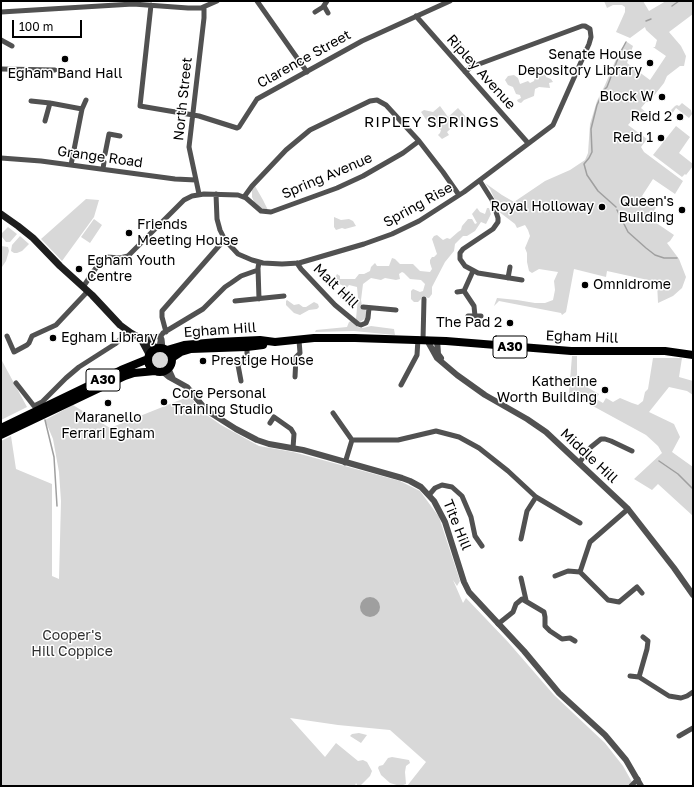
<!DOCTYPE html>
<style>
body{margin:0}
#map{position:relative;width:694px;height:787px;overflow:hidden;background:#fff;font-family:"Golos Text",sans-serif}
canvas{display:block}
.frame{position:absolute;inset:0;border:2px solid #000;pointer-events:none}
.scale{position:absolute;left:12px;top:20px;width:70px;height:18px;box-sizing:border-box;border:2px solid #000;border-top:0;padding-left:5px;font-size:12px;line-height:14px;white-space:nowrap;color:#000;-webkit-text-stroke:3px #fff;paint-order:stroke}
</style>
<div id="map">
<canvas width="694" height="787"></canvas>
<div class="frame"></div>
<div class="scale">100 m</div>
</div>
<script>
const g = document.querySelector('canvas').getContext('2d');
g.lineJoin = 'round';
function paint(path, color) {
  g.fillStyle = color;
  g.fill(path, 'evenodd');
}
function poly(rows) {
  const path = new Path2D();
  for (const r of rows) {
    if (r.length === 3) {
      path.moveTo(r[0] + r[2], r[1]);
      path.arc(r[0], r[1], r[2], 0, 2 * Math.PI);
      continue;
    }
    path.moveTo(r[0], r[1]);
    for (let i = 2; i < r.length; i += 2) path.lineTo(r[i], r[i + 1]);
  }
  return path;
}
function strokePath(path, color, width, dash) {
  g.strokeStyle = color;
  g.lineWidth = width;
  g.lineCap = dash ? 'butt' : 'round';
  g.setLineDash(dash || []);
  g.stroke(path);
}
function drawText(font, color, halo, rows, align = 'center') {
  g.font = font + ' "Golos Text",sans-serif';
  g.lineWidth = 3;
  g.setLineDash([]);
  g.textBaseline = 'middle';
  g.strokeStyle = halo;
  g.fillStyle = color;
  for (const [text, x, y, turn = 0] of rows) {
    g.save();
    g.translate(x, y);
    g.rotate((+turn || 0) * Math.PI / 180);
    g.textAlign = isNaN(turn) ? turn : align;
    if (halo) g.strokeText(text, 0, 0);
    g.fillText(text, 0, 0);
    g.restore();
  }
}
const green = poly([
 [604,1,643,1,649,11,666,1,693,1,693,14,669,32,681,46,686,56,684,66,680,66,667,76,664,83,652,98,651,102,646,102,641,108,649,115,643,122,635,117,628,125,647,139,641,147,644,152,683,181,675,194,653,179,642,196,657,206,649,218,674,235,670,241,667,243,679,259,686,277,682,288,673,296,658,303,657,282,607,271,606,277,574,269,566,312,562,315,561,313,499,301,494,306,497,298,517,300,535,303,545,303,553,300,555,290,554,281,558,272,539,269,532,273,529,271,527,262,527,253,525,248,530,236,528,230,525,225,517,228,515,224,498,211,496,202,490,189,485,183,502,195,514,202,545,181,570,170,585,160,588,153,590,124,597,101,605,85,619,52,627,42,633,46,627,63,650,80,666,56,653,47,655,47,657,40,646,30,645,27,630,38,616,32,625,12,625,7,622,5,613,5,607,8],
 [539,70,545,71,546,77,551,79,553,82,549,83,550,88,539,87,535,89,534,96,524,100,521,103,518,102,517,100,521,98,520,95,516,94,513,87,508,85,505,80,508,76,514,75,518,78,520,84,528,81,530,83,534,81,535,78,535,72],
 [682,103,691,110,692,114,689,118,676,108,671,115,669,114,670,111,675,106,677,105,679,106],
 [440,106,448,117,458,108,467,118,464,122,461,119,447,132,449,135,442,139,438,135,440,133,441,130,436,127,434,124,427,121,421,112,424,110,433,112],
 [676,126,690,137,679,153,693,164,693,166,686,175,685,174,682,177,653,155],
 [255,186,263,200,268,210,263,210,255,204,252,197,252,190],
 [86,199,99,200,94,217,62,261,41,239],
 [477,208,480,212,485,214,487,208,489,208,491,214,486,224,481,222,475,231,467,236,463,236,455,244,454,251,445,262,432,287,432,294,429,298,423,297,418,302,414,302,411,299,411,291,413,289,420,292,423,291,425,284,421,280,410,279,404,273,402,272,399,274,400,279,396,280,385,278,381,280,371,278,363,284,361,300,362,306,367,312,366,318,360,322,357,327,363,328,371,326,394,329,395,335,354,331,315,332,316,330,347,327,349,322,356,319,358,297,357,287,349,285,346,289,345,296,341,299,340,297,344,286,337,283,336,276,337,274,340,276,340,279,355,279,359,274,364,274,370,271,371,267,375,263,377,266,389,266,392,258,395,259,400,264,413,264,420,271,430,272,432,269,430,263,430,260,432,257,434,257,437,254,432,239,434,236,437,235,443,240,447,238,450,239,458,232,461,230,462,226,468,219,472,219,475,224,477,223,472,214],
 [334,217,341,220,349,219,353,221,356,226,345,229,342,228,336,230,334,227],
 [94,219,102,225,90,243,81,237],
 [8,227,17,234,10,242,6,242,2,237,1,234],
 [20,236,29,244,22,251,17,253,14,253,11,251,12,245],
 [1,246,8,247,9,251,6,261,2,267],
 [287,300,294,305,299,304,303,307,306,307,314,302,318,304,319,307,317,309,309,310,300,315,294,313,286,305,286,301],
 [160,360,8],
 [572,356,577,356,577,376,587,387,599,394,596,399,603,403,606,398,613,402,620,398,632,403,638,405,643,401,645,392,648,389,653,358,682,358,679,377,693,381,693,395,687,391,669,387,649,412,674,424,680,437,672,452,693,467,693,516,658,484,652,490,634,479,662,453,658,446,646,435,569,393],
 [1,359,27,407,1,420],
 [190,396,201,411,221,425,259,446,293,452,400,481,420,491,439,517,460,581,457,586,453,580,463,603,466,598,508,642,554,695,605,743,623,766,632,782,628,786,407,786,426,762,390,730,338,725,290,718,325,757,336,743,358,761,363,760,367,762,372,771,370,776,361,785,357,785,356,783,355,786,1,786,1,441,11,436,16,469,52,484,52,576,59,579,61,501,59,472,53,439,45,420,73,405,110,428],
 [359,733,367,735,361,743,350,736,352,734],
 [392,757,409,760,410,763,406,766,405,772,406,784,400,786,390,783,381,775,378,768,379,766,383,765,388,758]
]);
const water = poly([
 [370,607,10]
]);
const stream = poly([
 [672,6,679,1],
 [646,21,651,19],
 [616,207,598,191,587,175,584,164,589,158,592,152,591,129,597,105,604,90,607,87,620,53,626,42],
 [617,210,628,232,646,248,655,255,664,258,677,258],
 [45,420,54,457,57,506],
 [659,461,678,474,693,489]
]);
const minor = poly([
 [257,1,307,72],
 [151,5,140,106,199,116,237,128,239,127,257,99,362,41,450,1],
 [324,6,328,13],
 [1,12,133,4,188,8,201,8,217,1],
 [315,12,323,7,327,1],
 [416,16,528,143],
 [1,40,12,46],
 [1,69,55,70],
 [31,101,50,103,82,109],
 [45,121,50,103],
 [105,154,109,134,120,136],
 [1,158,41,161,175,179,196,180],
 [71,165,82,109,86,100],
 [103,169,104,162],
 [480,181,492,200,498,218,498,222,493,229,463,249,460,253,460,259,465,266,478,273,522,280],
 [199,194,189,147,204,18,204,7],
 [216,194,217,219,220,230,225,240,238,254,252,260,263,263,282,264,299,263,364,244,392,234,419,221,464,192,553,125,589,44,591,37,590,29,585,26,582,26,471,67,465,72],
 [244,197,252,186,286,150,310,130,370,101,377,100,386,105,419,141,443,172,459,195],
 [259,262,258,268,259,299],
 [297,263,301,269,335,305,358,324,361,325,366,323,368,318,369,308],
 [473,271,464,291,474,306,475,316],
 [508,278,510,267],
 [83,287,102,259,107,257,120,258,128,256,184,200,192,196,204,194,238,195,246,198,261,211,271,212,337,188,363,176,403,153,419,141],
 [457,292,464,291],
 [235,301,284,296],
 [363,307,396,310],
 [468,316,481,316],
 [166,332,162,317,162,311,218,247,225,240],
 [7,336,14,352,27,345,29,343,32,336,56,325,88,291],
 [141,339,161,336],
 [162,339,163,348],
 [423,340,424,299],
 [159,347,161,336,163,333,203,309,225,287,231,283,241,276,258,270],
 [295,377,296,357,300,353,299,340],
 [241,381,238,365,247,356,247,345],
 [16,383,34,406,42,402,66,378,79,367,115,344,122,338,127,331],
 [401,385,417,355,418,339],
 [333,413,352,440,345,463],
 [270,423,274,417,291,429,294,434,293,448],
 [352,440,398,440,436,431,459,437,479,448,508,471,536,497,580,523],
 [579,463,591,447,601,439,605,439,611,441,632,451],
 [429,495,435,488,442,485,452,487,462,496,471,517,475,536,482,546],
 [521,539,527,511,536,497],
 [580,572,590,542,628,509],
 [555,576,568,571,580,572,608,600,619,602,637,587,642,593],
 [521,578,526,600],
 [498,624,513,612,516,604,522,599,544,612,545,617,545,626,550,631,562,639,570,638,575,641],
 [643,637,648,641,647,649,639,677,669,696,681,698,687,696,693,692],
 [630,676,639,677],
 [679,736,693,728],
 [631,786,638,779]
]);
const tertiary = poly([
 [427,340,437,358,457,375,485,395,527,419,546,432,628,509,674,568,693,595],
 [437,340,438,354,441,358],
 [168,368,173,379],
 [162,371,169,377,187,387,206,410,236,429,257,440,269,444,303,450,402,478,410,481,421,487,434,501,445,522,464,582,469,592,524,651,559,693,605,735,626,760,641,786]
]);
const secondary = poly([
 [1,214,18,226,33,238,60,266,92,295,120,325,131,333,157,348],
 [141,339,149,354]
]);
const primary = poly([
 [160,360,12],
 [167,350,184,345,217,342,260,340,275,342,314,338,355,338,446,341,571,351,665,351,693,355],
 [172,358,181,352,191,349,247,347,263,345],
 [1,428,121,370,148,359],
 [1,435,125,376,134,373,155,371]
]);
const markers = [
 [65,59,4,"#000"],
 [650,63,4,"#000"],
 [662,97,4,"#000"],
 [680,117,4,"#000"],
 [661,138,4,"#000"],
 [602,207,4,"#000"],
 [682,210,4,"#000"],
 [129,233,4,"#000"],
 [79,269,4,"#000"],
 [585,285,4,"#000"],
 [510,323,4,"#000"],
 [53,338,4,"#000"],
 [203,361,4,"#000"],
 [605,390,4,"#000"],
 [164,402,4,"#000"],
 [108,403,4,"#000"]
];
const shields = [
 [510,347,34],
 [103,380,34]
];
const shieldNames = [
 ["A30",510,347],
 ["A30",103,380]
];
const poiNames = [
 ["Senate House",642,55],
 ["Depository Library",642,71],
 ["Egham Band Hall",65,74,"center"],
 ["Block W",654,97],
 ["Reid 2",672,117],
 ["Reid 1",653,138],
 ["Queen's",674,202],
 ["Building",674,218],
 ["Royal Holloway",594,207],
 ["Friends",137,225,"left"],
 ["Meeting House",137,241,"left"],
 ["Egham Youth",87,261,"left"],
 ["Centre",87,277,"left"],
 ["Omnidrome",593,285,"left"],
 ["The Pad 2",502,323],
 ["Egham Library",61,338,"left"],
 ["Prestige House",211,361,"left"],
 ["Katherine",597,382],
 ["Worth Building",597,398],
 ["Core Personal",172,394,"left"],
 ["Training Studio",172,410,"left"],
 ["Maranello",108,418,"center"],
 ["Ferrari Egham",108,434,"center"]
];
const streetNames = [
 ["Clarence Street",304,59,-29],
 ["Ripley Avenue",481,72,48],
 ["North Street",183,99,-84],
 ["Grange Road",100,157,8],
 ["Spring Avenue",327,176,-23],
 ["Spring Rise",418,205,-29],
 ["Malt Hill",336,286,44],
 ["Egham Hill",220,330,-4],
 ["Egham Hill",582,337,2],
 ["Middle Hill",589,456,43],
 ["Tite Hill",457,525,68]
];
const parkNames = [
 ["Cooper's",72,636],
 ["Hill Coppice",72,652]
];
const neighbourhoodNames = [
 ["RIPLEY SPRINGS",432,122]
];
paint(green, '#d8d8d8');
paint(water, '#9f9f9f');
strokePath(stream, '#9f9f9f', 1.5);
strokePath(minor, '#515151', 5);
strokePath(tertiary, '#515151', 6);
strokePath(secondary, '#1e1e1e', 7);
strokePath(primary, '#000', 8);
for (const [x, y, r, color] of markers) {
  const dot = new Path2D();
  dot.arc(x, y, r, 0, 2 * Math.PI);
  g.fillStyle = color;
  g.fill(dot);
  strokePath(dot, '#fff', 1.5);
}
for (const [x, y, w] of shields) {
  const box = new Path2D();
  box.roundRect(x - w / 2, y - 11, w, 22, 3);
  g.fillStyle = '#fff';
  g.fill(box);
  strokePath(box, '#000', 1);
}
drawText('bold 13px', '#000', null, shieldNames);
drawText('14px', '#000', '#fff', poiNames, 'right');
drawText('14px', '#000', '#fff', streetNames);
drawText('14px', '#2f2f2f', '#fff', parkNames);
g.letterSpacing = '1px';
drawText('15px', '#000', '#fff', neighbourhoodNames);
g.letterSpacing = '0px';
</script>
